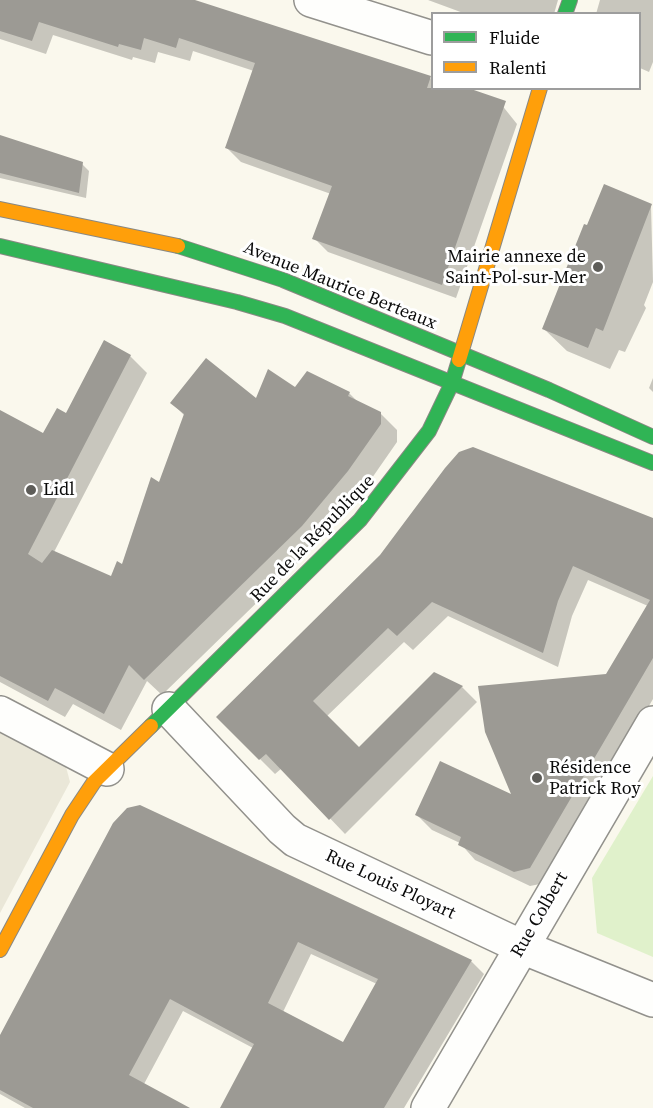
<!DOCTYPE html>
<meta charset="utf-8">
<style>
body{margin:0}
#map{position:relative;width:653px;height:1108px;overflow:hidden;background:#faf8ed;font-family:"Source Serif 4",serif}
canvas{display:block}
.legend{position:absolute;left:431px;top:12px;width:210px;height:78px;box-sizing:border-box;background:#fff;border:2px solid #9d9d9d;margin:0;padding:8px 10px;list-style:none;font-size:18px;color:#0a0a0a}
.legend li{display:flex;align-items:center;gap:12px;height:30px}
.legend b{width:30px;border:2px solid #9d9d9d}
</style>
<div id="map">
<canvas width="653" height="1108"></canvas>
<ul class="legend">
<li><b style="height:8px;background:#30b455"></b>Fluide</li>
<li><b style="height:8px;background:#ff9f0a"></b>Ralenti</li>
</ul>
</div>
<script>
const g = document.querySelector('canvas').getContext('2d');
g.lineJoin = 'round';
function paint(path, color) {
  g.fillStyle = color;
  g.fill(path, 'evenodd');
}
function poly(rows) {
  const path = new Path2D();
  for (const r of rows) {
    path.moveTo(r[0], r[1]);
    for (let i = 2; i < r.length; i += 2) path.lineTo(r[i], r[i + 1]);
  }
  return path;
}
function strokePath(path, color, width, dash) {
  g.strokeStyle = color;
  g.lineWidth = width;
  g.lineCap = dash ? 'butt' : 'round';
  g.setLineDash(dash || []);
  g.stroke(path);
}
function drawText(font, color, halo, rows, align = 'center') {
  g.font = font + ' "Source Serif 4",serif';
  g.lineWidth = 6;
  g.setLineDash([]);
  g.textBaseline = 'middle';
  g.strokeStyle = halo;
  g.fillStyle = color;
  for (const [text, x, y, turn = 0] of rows) {
    g.save();
    g.translate(x, y);
    g.rotate((+turn || 0) * Math.PI / 180);
    g.textAlign = isNaN(turn) ? turn : align;
    if (halo) g.strokeText(text, 0, 0);
    g.fillText(text, 0, 0);
    g.restore();
  }
}
const green = poly([
 [653,776,653,957,597,933,592,878]
]);
const plaza = poly([
 [0,729,65,763,70,782,0,913]
]);
const shadow = poly([
 [0,0,189,0,432,79,432,88,497,99,517,124,456,298,328,252,314,238,331,194,241,162,227,148,254,71,193,51,190,61,158,52,155,63,133,57,132,60,53,35,46,54,0,39],
 [428,0,558,0,554,14,466,14],
 [600,0,653,0,653,62,649,72,640,68,640,14,596,14],
 [0,143,82,164,89,171,86,198,0,178],
 [651,205,653,282,644,305,646,308,625,352,619,350,610,369,567,351,544,329],
 [130,356,147,373,54,552,111,578,123,566,160,484,185,416,172,403,256,401,296,389,349,393,358,402,380,413,397,430,397,442,365,488,318,543,162,695,147,681,121,730,73,704,65,717,0,682,0,412,44,435],
 [653,378,653,392,649,388],
 [653,519,653,699,545,883,530,886,475,860,460,843,432,830,417,815,514,797,607,676,648,606,588,580,572,616,558,667,448,616,413,650,404,642,326,717,359,749,462,687,477,702,345,834,282,768,275,774,218,717,381,556],
 [114,824,471,961,484,974,404,1108,221,1108,253,1048,183,1011,144,1084,187,1108,25,1108,0,1094,0,1039],
 [311,954,377,984,343,1044,283,1012]
]);
const building = poly([
 [0,0,195,0,431,76,427,88,468,88,506,101,442,285,312,239,332,186,225,148,255,63,179,38,176,48,144,38,141,50,119,44,118,47,39,22,32,41,0,31],
 [0,135,83,162,79,193,0,173],
 [604,184,652,204,603,331,596,328,588,348,542,329,584,224,587,225],
 [104,340,131,355,28,554,42,563,52,550,111,576,117,561,122,564,151,477,159,482,184,414,170,403,206,358,256,398,268,369,295,387,307,371,350,392,348,396,381,412,381,424,348,471,302,526,144,680,129,665,104,714,55,688,48,701,0,676,0,410,43,433,57,408,66,413],
 [473,447,653,518,653,658,530,868,514,872,458,845,461,837,415,815,440,761,511,794,485,732,478,686,606,674,650,600,573,566,558,601,543,653,432,602,397,636,388,628,313,701,359,747,434,672,463,686,329,820,266,754,259,760,216,717,380,555,445,468,459,452],
 [140,805,472,960,384,1108,220,1108,254,1044,170,999,129,1075,190,1108,33,1108,0,1090,0,1035,113,823,127,808],
 [298,942,378,979,343,1042,268,1003]
]);
const street = poly([
 [311,0,432,38],
 [169,709,282,829,295,840,522,947,653,1000],
 [0,713,107,769],
 [428,1108,653,723]
]);
const fast = poly([
 [565,14,570,0],
 [0,246,237,302,285,316,653,463],
 [178,246,283,280,549,390,653,437],
 [151,726,360,520,429,431,452,383,459,360]
]);
const slow = poly([
 [0,209,178,246],
 [459,360,540,88],
 [0,950,72,815,94,782,151,726]
]);
const markers = [
 [598,267,6,"#5e5d59"],
 [31,490,6,"#5e5d59"],
 [537,778,6,"#5e5d59"]
];
const poiNames = [
 ["Mairie annexe de",586,257,"right"],
 ["Saint-Pol-sur-Mer",586,278,"right"],
 ["Lidl",43,490],
 ["Résidence",549,768],
 ["Patrick Roy",549,789]
];
const streetNames = [
 ["Avenue Maurice Berteaux",340,286,22],
 ["Rue de la République",313,539,-46],
 ["Rue Louis Ployart",390,885,25],
 ["Rue Colbert",540,915,-60]
];
paint(green, '#e0f1cb');
paint(plaza, '#eae7d8');
paint(shadow, '#0003');
paint(building, '#9c9a94');
strokePath(street, '#92918c', 36);
strokePath(fast, '#898883', 16);
strokePath(slow, '#898883', 16);
strokePath(street, '#fefefc', 33);
strokePath(fast, '#30b455', 14);
strokePath(slow, '#ff9f0a', 14);
for (const [x, y, r, color] of markers) {
  const dot = new Path2D();
  dot.arc(x, y, r, 0, 2 * Math.PI);
  g.fillStyle = color;
  g.fill(dot);
  strokePath(dot, '#fff', 2);
}
drawText('18px', '#0a0a0a', '#fff', poiNames, 'left');
drawText('18px', '#0a0a0a', '#fff', streetNames);
</script>
